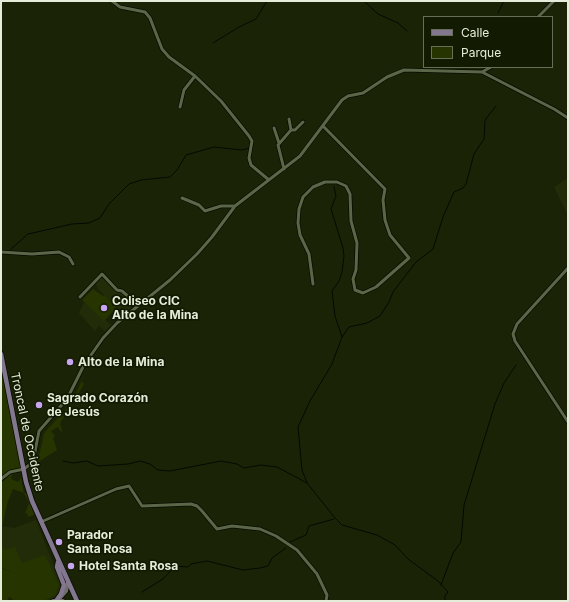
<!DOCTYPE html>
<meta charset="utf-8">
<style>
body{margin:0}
#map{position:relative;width:569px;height:602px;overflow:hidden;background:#1b2307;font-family:Inter,sans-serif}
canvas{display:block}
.frame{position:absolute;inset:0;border:2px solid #e5ecda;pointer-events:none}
.legend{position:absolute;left:423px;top:16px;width:130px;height:52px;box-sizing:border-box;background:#121a01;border:1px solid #666e58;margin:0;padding:5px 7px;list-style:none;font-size:12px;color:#e5ecda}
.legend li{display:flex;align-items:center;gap:8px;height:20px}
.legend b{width:20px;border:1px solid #666e58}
</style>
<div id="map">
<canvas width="569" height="602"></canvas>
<div class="frame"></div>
<ul class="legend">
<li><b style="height:5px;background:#83768f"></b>Calle</li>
<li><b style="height:11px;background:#263400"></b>Parque</li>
</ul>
</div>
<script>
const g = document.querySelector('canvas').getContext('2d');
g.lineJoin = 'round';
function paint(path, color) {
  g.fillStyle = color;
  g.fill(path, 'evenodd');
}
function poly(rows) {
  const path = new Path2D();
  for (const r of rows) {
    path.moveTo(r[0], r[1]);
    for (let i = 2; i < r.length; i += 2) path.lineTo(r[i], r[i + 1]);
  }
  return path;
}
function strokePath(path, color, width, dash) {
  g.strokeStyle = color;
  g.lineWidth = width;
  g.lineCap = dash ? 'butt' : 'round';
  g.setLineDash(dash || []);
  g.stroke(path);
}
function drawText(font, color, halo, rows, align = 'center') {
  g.font = font + ' Inter,sans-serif';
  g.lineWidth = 3.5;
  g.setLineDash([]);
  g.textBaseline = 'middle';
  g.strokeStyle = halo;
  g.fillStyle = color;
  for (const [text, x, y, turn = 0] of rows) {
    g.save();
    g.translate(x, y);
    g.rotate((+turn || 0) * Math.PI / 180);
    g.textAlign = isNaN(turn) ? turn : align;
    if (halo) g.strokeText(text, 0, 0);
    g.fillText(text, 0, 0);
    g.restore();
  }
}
const built = poly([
 [568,178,568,215,554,187],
 [101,277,117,292,124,294,134,305,126,313,117,307,98,289,95,281],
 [84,302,111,325,105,331,99,326,95,331,79,313],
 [36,520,61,584,58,596,47,601,28,601,15,573,1,568,1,526,14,528]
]);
const green = poly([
 [93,289,103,296,104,295,117,307,104,321,82,300],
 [84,376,82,382,84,384,60,423,62,431,61,432,58,427,51,431,55,436,53,438,57,450,35,464,40,452,44,433,71,404],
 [1,379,4,380,21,469,10,471,1,478],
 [12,473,11,479,18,482,21,478,24,493,27,493,34,515,27,517,28,514,25,513,29,503,24,493,13,489,8,501,1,531,3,550,15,547,22,563,45,555,59,585,55,595,43,601,15,601,9,597,7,601,1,601,1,568,14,573,1,567,1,483]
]);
const stream = poly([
 [364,1,378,14,398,23,407,31],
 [498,13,504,1],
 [213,43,239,27,256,19,267,1],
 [334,187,336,196,331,209,343,248,344,256,342,272,339,281,332,291,335,316,342,337],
 [11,249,28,234,72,224,89,223,100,218,109,204,129,184,141,180,170,177,177,170,186,155,214,147,242,150,249,148],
 [63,461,73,463,87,461,98,466,128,464,140,461,150,464,158,470,170,471,221,461,237,464,244,468,261,465,277,467,307,483],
 [290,542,306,535,309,526,334,519],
 [441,585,453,553,461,542,464,505,495,404,504,383,516,365],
 [142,592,163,579,175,566,188,567,191,564,207,561,243,570,260,568,268,566,272,558,286,548],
 [445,601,445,596,448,592,438,581,408,559,395,545,377,535,342,525,335,518,307,483,302,470,298,427,310,401,332,364,342,337,349,327,367,323,380,316,389,302,393,292,416,262,433,249,443,217,454,192,463,188,466,184,474,154,484,139,485,120,496,106]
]);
const minor = poly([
 [112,1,120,7,145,12,150,18,162,49,169,57,195,76,221,101,249,136,252,141,249,158,251,165,269,180],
 [538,17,554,1],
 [482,72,491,67],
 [180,107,184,90,195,76],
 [274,128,279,143],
 [291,130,295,130,303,122],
 [284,169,278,145,291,130,289,119],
 [182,198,199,205,205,211,221,206,235,206],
 [1,252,32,254,59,252,69,257,73,264],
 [568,268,517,324,513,334,515,341,568,422],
 [313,284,309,254,300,235,298,223,299,209,303,197,313,187,325,182,337,182,346,186,350,194,351,221,357,243,356,270,353,279,355,290,363,293,376,287,409,258,390,235,385,220,383,200,385,189,323,126],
 [80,297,102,274,117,290,122,291,138,305],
 [1,479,10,472,24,469,33,462,39,431,67,399,84,365,103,338,117,323,170,280,197,254,212,237,235,206,300,156,342,100,348,96,363,93,387,77,404,70,482,72,554,109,568,118],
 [41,522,116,489,129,486,142,506,191,504,197,506,202,511,217,529,232,526,260,529,276,536,297,550,317,574,327,595,326,601]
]);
const secondary = poly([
 [59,599,66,591,68,582],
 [53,601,63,601]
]);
const primary = poly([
 [1,354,26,482,32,501,77,601],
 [56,601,61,594,64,585,57,567,58,562]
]);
const markers = [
 [104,308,4,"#c8a6ef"],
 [70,362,4,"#c8a6ef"],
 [39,405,4,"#c8a6ef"],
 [59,542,4,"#c8a6ef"],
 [71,566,4,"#c8a6ef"]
];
const poiNames = [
 ["Coliseo CIC",112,301],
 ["Alto de la Mina",112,315],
 ["Alto de la Mina",78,362],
 ["Sagrado Corazón",47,398],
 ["de Jesús",47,412],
 ["Parador",67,535],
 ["Santa Rosa",67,549],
 ["Hotel Santa Rosa",79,566]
];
const streetNames = [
 ["Troncal de Occidente",27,432,78]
];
paint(built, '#222c08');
paint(green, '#263400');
strokePath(stream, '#050a00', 1);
strokePath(minor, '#060c00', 4.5);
strokePath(secondary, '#060c00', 5.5);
strokePath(primary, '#060c00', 6);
strokePath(minor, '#5b6648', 3);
strokePath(secondary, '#6f6e6c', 4);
strokePath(primary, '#83768f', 4.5);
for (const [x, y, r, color] of markers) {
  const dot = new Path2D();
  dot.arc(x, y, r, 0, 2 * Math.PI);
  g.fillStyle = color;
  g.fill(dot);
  strokePath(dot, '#121a01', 1.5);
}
drawText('bold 12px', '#e5ecda', '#121a01', poiNames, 'left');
drawText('12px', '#e5ecda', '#121a01', streetNames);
</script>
